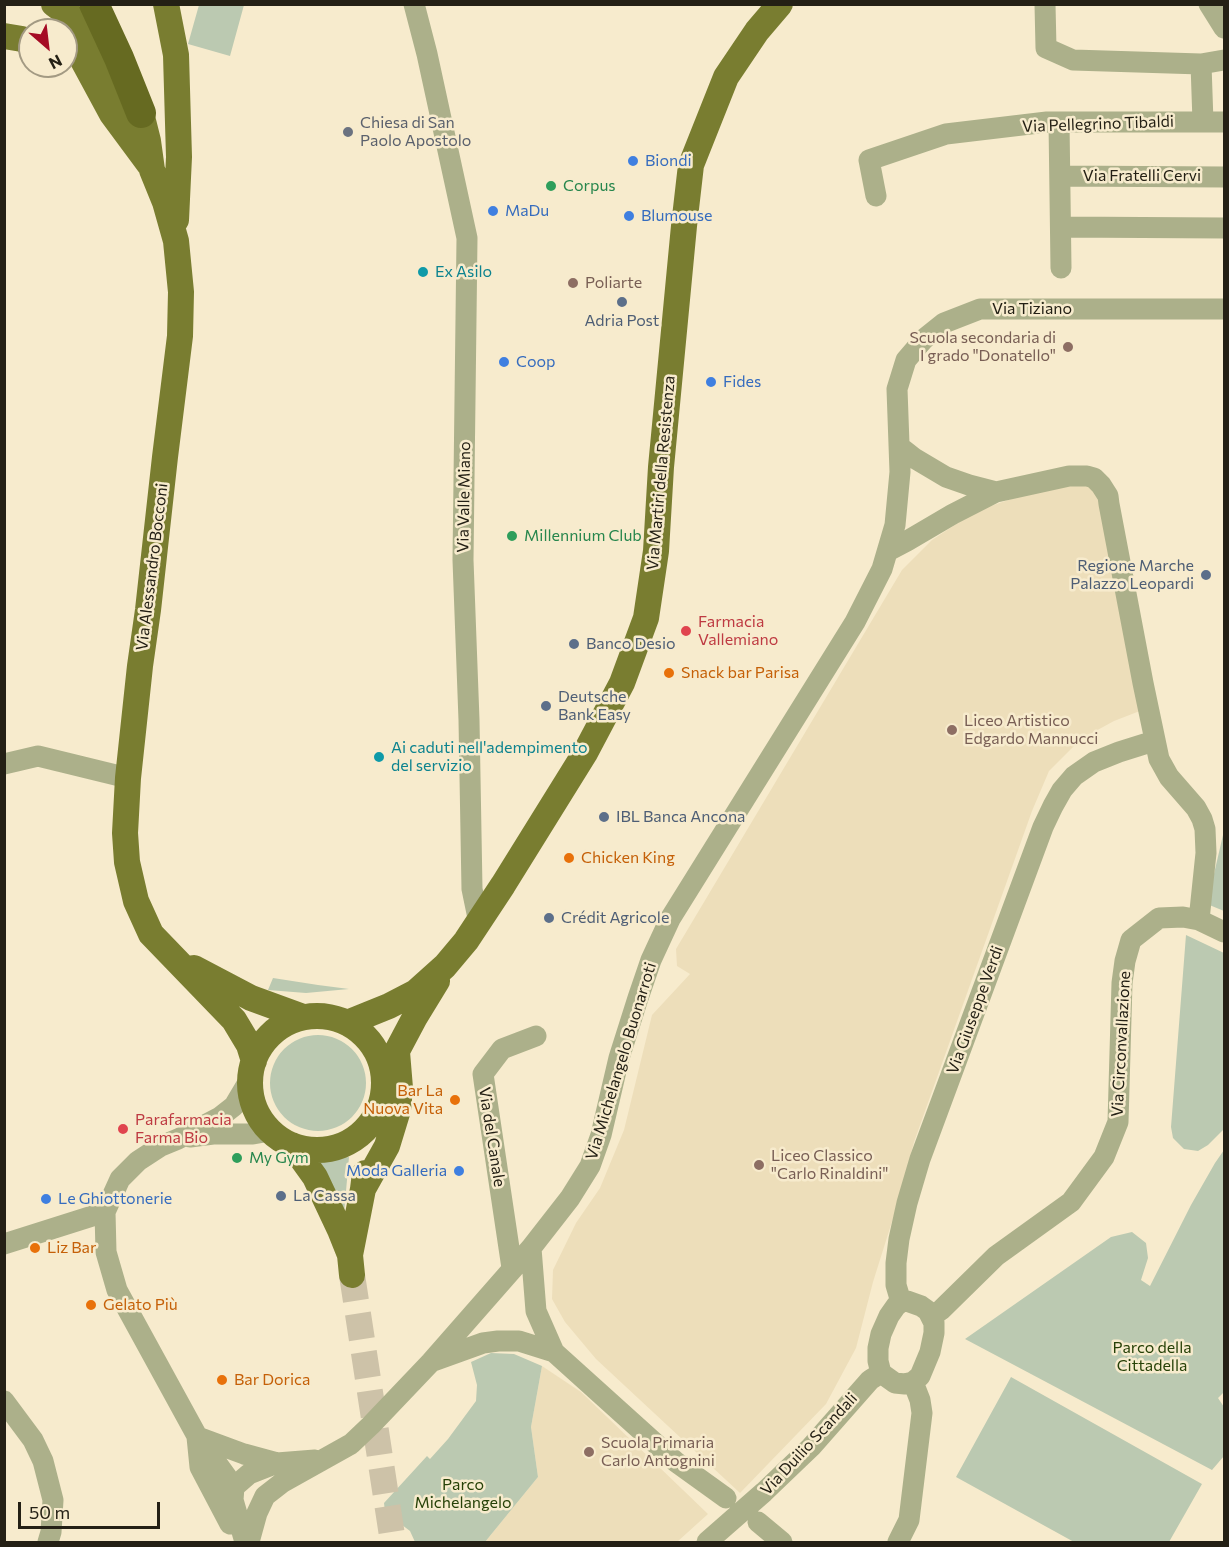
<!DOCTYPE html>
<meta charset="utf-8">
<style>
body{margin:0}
#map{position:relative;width:1229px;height:1547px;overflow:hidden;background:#f7ebcd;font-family:Commissioner,sans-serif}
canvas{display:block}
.frame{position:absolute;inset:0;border:6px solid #242015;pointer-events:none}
.north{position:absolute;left:18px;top:18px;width:60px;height:60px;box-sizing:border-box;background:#f7ebcd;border:2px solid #a39a83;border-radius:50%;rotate:152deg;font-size:16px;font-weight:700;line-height:24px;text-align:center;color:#242015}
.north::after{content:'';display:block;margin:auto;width:21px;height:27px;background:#a50c24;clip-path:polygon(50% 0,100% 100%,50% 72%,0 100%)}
.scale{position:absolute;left:18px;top:1502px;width:142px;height:27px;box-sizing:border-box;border:3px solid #242015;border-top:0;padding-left:8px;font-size:18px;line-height:21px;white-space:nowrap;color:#242015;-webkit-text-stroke:4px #f7ebcd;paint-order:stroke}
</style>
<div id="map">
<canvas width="1229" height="1547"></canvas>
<div class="frame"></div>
<div class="north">N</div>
<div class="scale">50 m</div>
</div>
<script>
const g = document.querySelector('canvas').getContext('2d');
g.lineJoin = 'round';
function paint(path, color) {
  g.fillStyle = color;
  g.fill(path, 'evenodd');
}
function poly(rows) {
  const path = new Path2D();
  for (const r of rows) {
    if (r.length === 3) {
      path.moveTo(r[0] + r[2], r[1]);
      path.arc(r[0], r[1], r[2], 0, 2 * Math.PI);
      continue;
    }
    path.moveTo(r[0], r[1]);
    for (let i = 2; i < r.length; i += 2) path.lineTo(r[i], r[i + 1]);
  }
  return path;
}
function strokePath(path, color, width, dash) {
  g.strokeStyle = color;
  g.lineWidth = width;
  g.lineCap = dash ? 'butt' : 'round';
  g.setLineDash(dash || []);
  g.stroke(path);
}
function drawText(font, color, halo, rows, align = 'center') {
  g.font = font + ' Commissioner,sans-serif';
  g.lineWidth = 5;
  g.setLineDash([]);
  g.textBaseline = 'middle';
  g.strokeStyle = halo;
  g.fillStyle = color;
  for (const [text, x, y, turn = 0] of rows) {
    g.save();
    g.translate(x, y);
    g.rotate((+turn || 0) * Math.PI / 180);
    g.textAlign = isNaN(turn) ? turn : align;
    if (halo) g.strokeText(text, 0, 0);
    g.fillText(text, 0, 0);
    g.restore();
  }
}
const built = poly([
 [1077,482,1097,484,1145,709,1114,721,1081,739,1049,771,1032,811,914,1142,900,1196,873,1282,856,1348,826,1404,740,1493,596,1359,565,1322,552,1299,553,1270,576,1223,600,1188,624,1130,652,1015,690,974,677,966,676,949,902,570,932,540,976,511,1029,493],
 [542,1366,581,1392,708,1514,677,1542,485,1542,538,1477,531,1427]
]);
const green = poly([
 [199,5,244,5,230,56,188,44],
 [1223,835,1224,835,1224,911,1207,904],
 [1186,935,1224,953,1224,1129,1208,1145,1198,1151,1184,1149,1173,1138,1171,1127],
 [273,978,318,985,349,989,306,993,268,990],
 [318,1083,48],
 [1224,1150,1224,1392,1218,1398,1224,1407,1224,1456,1212,1470,965,1339,1111,1237,1132,1232,1146,1243,1148,1258,1141,1280,1150,1286,1191,1205,1215,1163],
 [349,1157,344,1214,317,1162],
 [491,1353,514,1354,542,1366,531,1427,538,1477,485,1542,415,1542,410,1531,385,1512,384,1503,427,1456,430,1459,448,1439,476,1401,477,1385,471,1362],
 [1011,1377,1202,1484,1169,1542,1074,1542,956,1477]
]);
const majorTunnel = poly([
 [352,1275,393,1542]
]);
const minor = poly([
 [414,4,427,54,467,238,463,560,469,720,472,889,479,923],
 [1045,4,1046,48,1073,60,1201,64,1224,60],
 [1209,4,1224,28],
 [1201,64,1203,122],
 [1059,122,1061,268],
 [1060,176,1224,177],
 [876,196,869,160,946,134,1047,122,1224,122],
 [1061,227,1224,228],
 [900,447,914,458,946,477,969,485,996,492],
 [888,551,907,541,953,514,996,492,1069,476,1087,476,1094,478,1101,485,1108,496,1109,504,1143,683,1159,759,1169,777,1196,808,1202,819,1205,829,1206,853,1199,920],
 [4,764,38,756,128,778],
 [190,1137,213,1134,253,1134,270,1131],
 [4,1244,105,1212],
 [531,1248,536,1311,554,1352,676,1462,726,1498],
 [512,1268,483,1074,502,1049,536,1036],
 [901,1302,896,1285,896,1263,899,1239,907,1203,920,1159,1043,827,1053,806,1062,790,1074,776,1094,762,1119,752,1154,741],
 [931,1317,941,1310,996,1256,1071,1202,1104,1157,1118,1122,1122,983,1125,961,1131,940,1159,918,1183,917,1199,920,1224,932],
 [433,1361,483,1343,498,1341,519,1341,554,1352],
 [881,1373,895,1383,905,1384,913,1382,920,1376,930,1352,934,1333,934,1323,928,1311,921,1306,907,1301,901,1302],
 [881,1373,878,1361,878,1348,881,1334,889,1316,896,1306,901,1302],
 [4,1401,33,1440,43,1461,53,1500,51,1532,48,1542],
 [197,1437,200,1467,230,1524],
 [198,1437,244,1454,277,1463],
 [234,1487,249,1474,277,1463,315,1460],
 [758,1522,782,1542],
 [245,1542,233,1500,234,1487,197,1436,117,1290,106,1252,105,1212,120,1179,138,1161,161,1146,178,1139,220,1117,234,1106,250,1079],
 [249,1542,257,1513,265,1496,283,1482,351,1444,371,1425,431,1362,531,1248,570,1198,590,1166,601,1135,619,1058,638,998,651,960,670,919,855,622,882,569,895,525,900,472,897,389,906,360,924,339,944,323,980,309,1224,309],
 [707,1542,764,1492,811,1447,870,1380,881,1373],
 [898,1542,909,1520,922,1413,920,1400,913,1382]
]);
const major = poly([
 [54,4,73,18,141,113,148,141,152,170,165,202,176,241,181,292,180,336,165,457,148,610,140,666,128,778,125,833,127,862,136,901,151,934,234,1020,249,1045,254,1061],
 [166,4,176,55,179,157,176,220],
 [4,36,22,39,30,43],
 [72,40,112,114,149,164],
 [194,968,251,998,303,1017],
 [317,1083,67],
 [347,1023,389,1006,416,992,445,966,466,941,503,885,585,753,622,683,646,618,656,551,661,467,684,226,691,165,726,77,757,31,780,4],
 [389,1066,415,1017,437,981],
 [292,1145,315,1177,340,1230,350,1255,352,1275],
 [363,1189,387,1146,398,1110,400,1088,397,1052],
 [350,1255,363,1189,365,1173]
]);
const highway = poly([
 [94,4,119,58,141,113]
]);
const markers = [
 [348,132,6,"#6b7280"],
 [633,161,6,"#3f7fe0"],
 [551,186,6,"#2e9e5b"],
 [493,211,6,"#3f7fe0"],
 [629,216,6,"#3f7fe0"],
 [423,272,6,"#0f9aa8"],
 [573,283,6,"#8d6e63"],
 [622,302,6,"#5c6f8a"],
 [1068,347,6,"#8d6e63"],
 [504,362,6,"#3f7fe0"],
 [711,382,6,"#3f7fe0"],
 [512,536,6,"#2e9e5b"],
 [1206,575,6,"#5c6f8a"],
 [686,631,6,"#e0444e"],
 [574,644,6,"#5c6f8a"],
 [669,673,6,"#e8710a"],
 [546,706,6,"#5c6f8a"],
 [952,730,6,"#8d6e63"],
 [379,757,6,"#0f9aa8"],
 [604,817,6,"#5c6f8a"],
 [569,858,6,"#e8710a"],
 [549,918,6,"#5c6f8a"],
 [455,1100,6,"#e8710a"],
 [123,1129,6,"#e0444e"],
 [237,1158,6,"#2e9e5b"],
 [759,1165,6,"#8d6e63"],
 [459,1171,6,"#3f7fe0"],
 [281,1196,6,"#5c6f8a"],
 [46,1199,6,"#3f7fe0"],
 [35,1248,6,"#e8710a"],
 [91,1305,6,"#e8710a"],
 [222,1380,6,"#e8710a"],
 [589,1452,6,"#8d6e63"]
];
const worshipNames = [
 ["Chiesa di San",360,123],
 ["Paolo Apostolo",360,141]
];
const streetNames = [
 ["Via Pellegrino Tibaldi",1098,124,-2],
 ["Via Fratelli Cervi",1142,176],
 ["Via Tiziano",1032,309],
 ["Via Martiri della Resistenza",661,473,-85],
 ["Via Valle Miano",464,497,-89],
 ["Via Alessandro Bocconi",152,567,-83],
 ["Via Giuseppe Verdi",975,1010,-70],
 ["Via Circonvallazione",1121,1044,-87],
 ["Via Michelangelo Buonarroti",621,1061,-73],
 ["Via del Canale",492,1137,81],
 ["Via Duilio Scandali",809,1444,-47]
];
const shopNames = [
 ["Biondi",645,161],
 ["MaDu",505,211],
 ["Blumouse",641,216],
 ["Coop",516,362],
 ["Fides",723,382],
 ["Moda Galleria",447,1171,"right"],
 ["Le Ghiottonerie",58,1199]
];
const leisureNames = [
 ["Corpus",563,186],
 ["Millennium Club",524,536],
 ["My Gym",249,1158]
];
const cultureNames = [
 ["Ex Asilo",435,272],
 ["Ai caduti nell'adempimento",391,748],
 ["del servizio",391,766]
];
const educationNames = [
 ["Poliarte",585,283],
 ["Scuola secondaria di",1056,338,"right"],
 ["I grado \"Donatello\"",1056,356,"right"],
 ["Liceo Artistico",964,721],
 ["Edgardo Mannucci",964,739],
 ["Liceo Classico",771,1156],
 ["\"Carlo Rinaldini\"",771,1174],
 ["Scuola Primaria",601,1443],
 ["Carlo Antognini",601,1461]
];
const serviceNames = [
 ["Adria Post",622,321,"center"],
 ["Regione Marche",1194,566,"right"],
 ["Palazzo Leopardi",1194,584,"right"],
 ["Banco Desio",586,644],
 ["Deutsche",558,697],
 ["Bank Easy",558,715],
 ["IBL Banca Ancona",616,817],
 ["Crédit Agricole",561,918],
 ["La Cassa",293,1196]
];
const healthNames = [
 ["Farmacia",698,622],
 ["Vallemiano",698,640],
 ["Parafarmacia",135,1120],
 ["Farma Bio",135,1138]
];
const foodNames = [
 ["Snack bar Parisa",681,673],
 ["Chicken King",581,858],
 ["Bar La",443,1091,"right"],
 ["Nuova Vita",443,1109,"right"],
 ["Liz Bar",47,1248],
 ["Gelato Più",103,1305],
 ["Bar Dorica",234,1380]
];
const parkNames = [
 ["Parco della",1152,1348],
 ["Cittadella",1152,1366],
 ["Parco",463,1485],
 ["Michelangelo",463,1503]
];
paint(built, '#eddeba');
paint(green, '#bbc9b1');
strokePath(majorTunnel, '#cdc2a8', 26, [26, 13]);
strokePath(minor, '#acb08a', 21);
strokePath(major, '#797d30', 26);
strokePath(highway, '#666a21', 30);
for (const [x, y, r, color] of markers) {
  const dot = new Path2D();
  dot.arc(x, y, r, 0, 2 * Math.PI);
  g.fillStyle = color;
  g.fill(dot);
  strokePath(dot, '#f7ebcd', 2);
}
drawText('16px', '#5b616d', '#f7ebcd', worshipNames, 'left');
drawText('16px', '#242015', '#f7ebcd', streetNames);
drawText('16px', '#366cbe', '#f7ebcd', shopNames, 'left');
drawText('16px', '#27864d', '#f7ebcd', leisureNames, 'left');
drawText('16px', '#0d838f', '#f7ebcd', cultureNames, 'left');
drawText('16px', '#785e54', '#f7ebcd', educationNames, 'left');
drawText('16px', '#4e5e75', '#f7ebcd', serviceNames, 'left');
drawText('16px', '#be3a42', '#f7ebcd', healthNames, 'left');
drawText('16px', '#c56008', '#f7ebcd', foodNames, 'left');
drawText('16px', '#264107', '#f7ebcd', parkNames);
</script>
